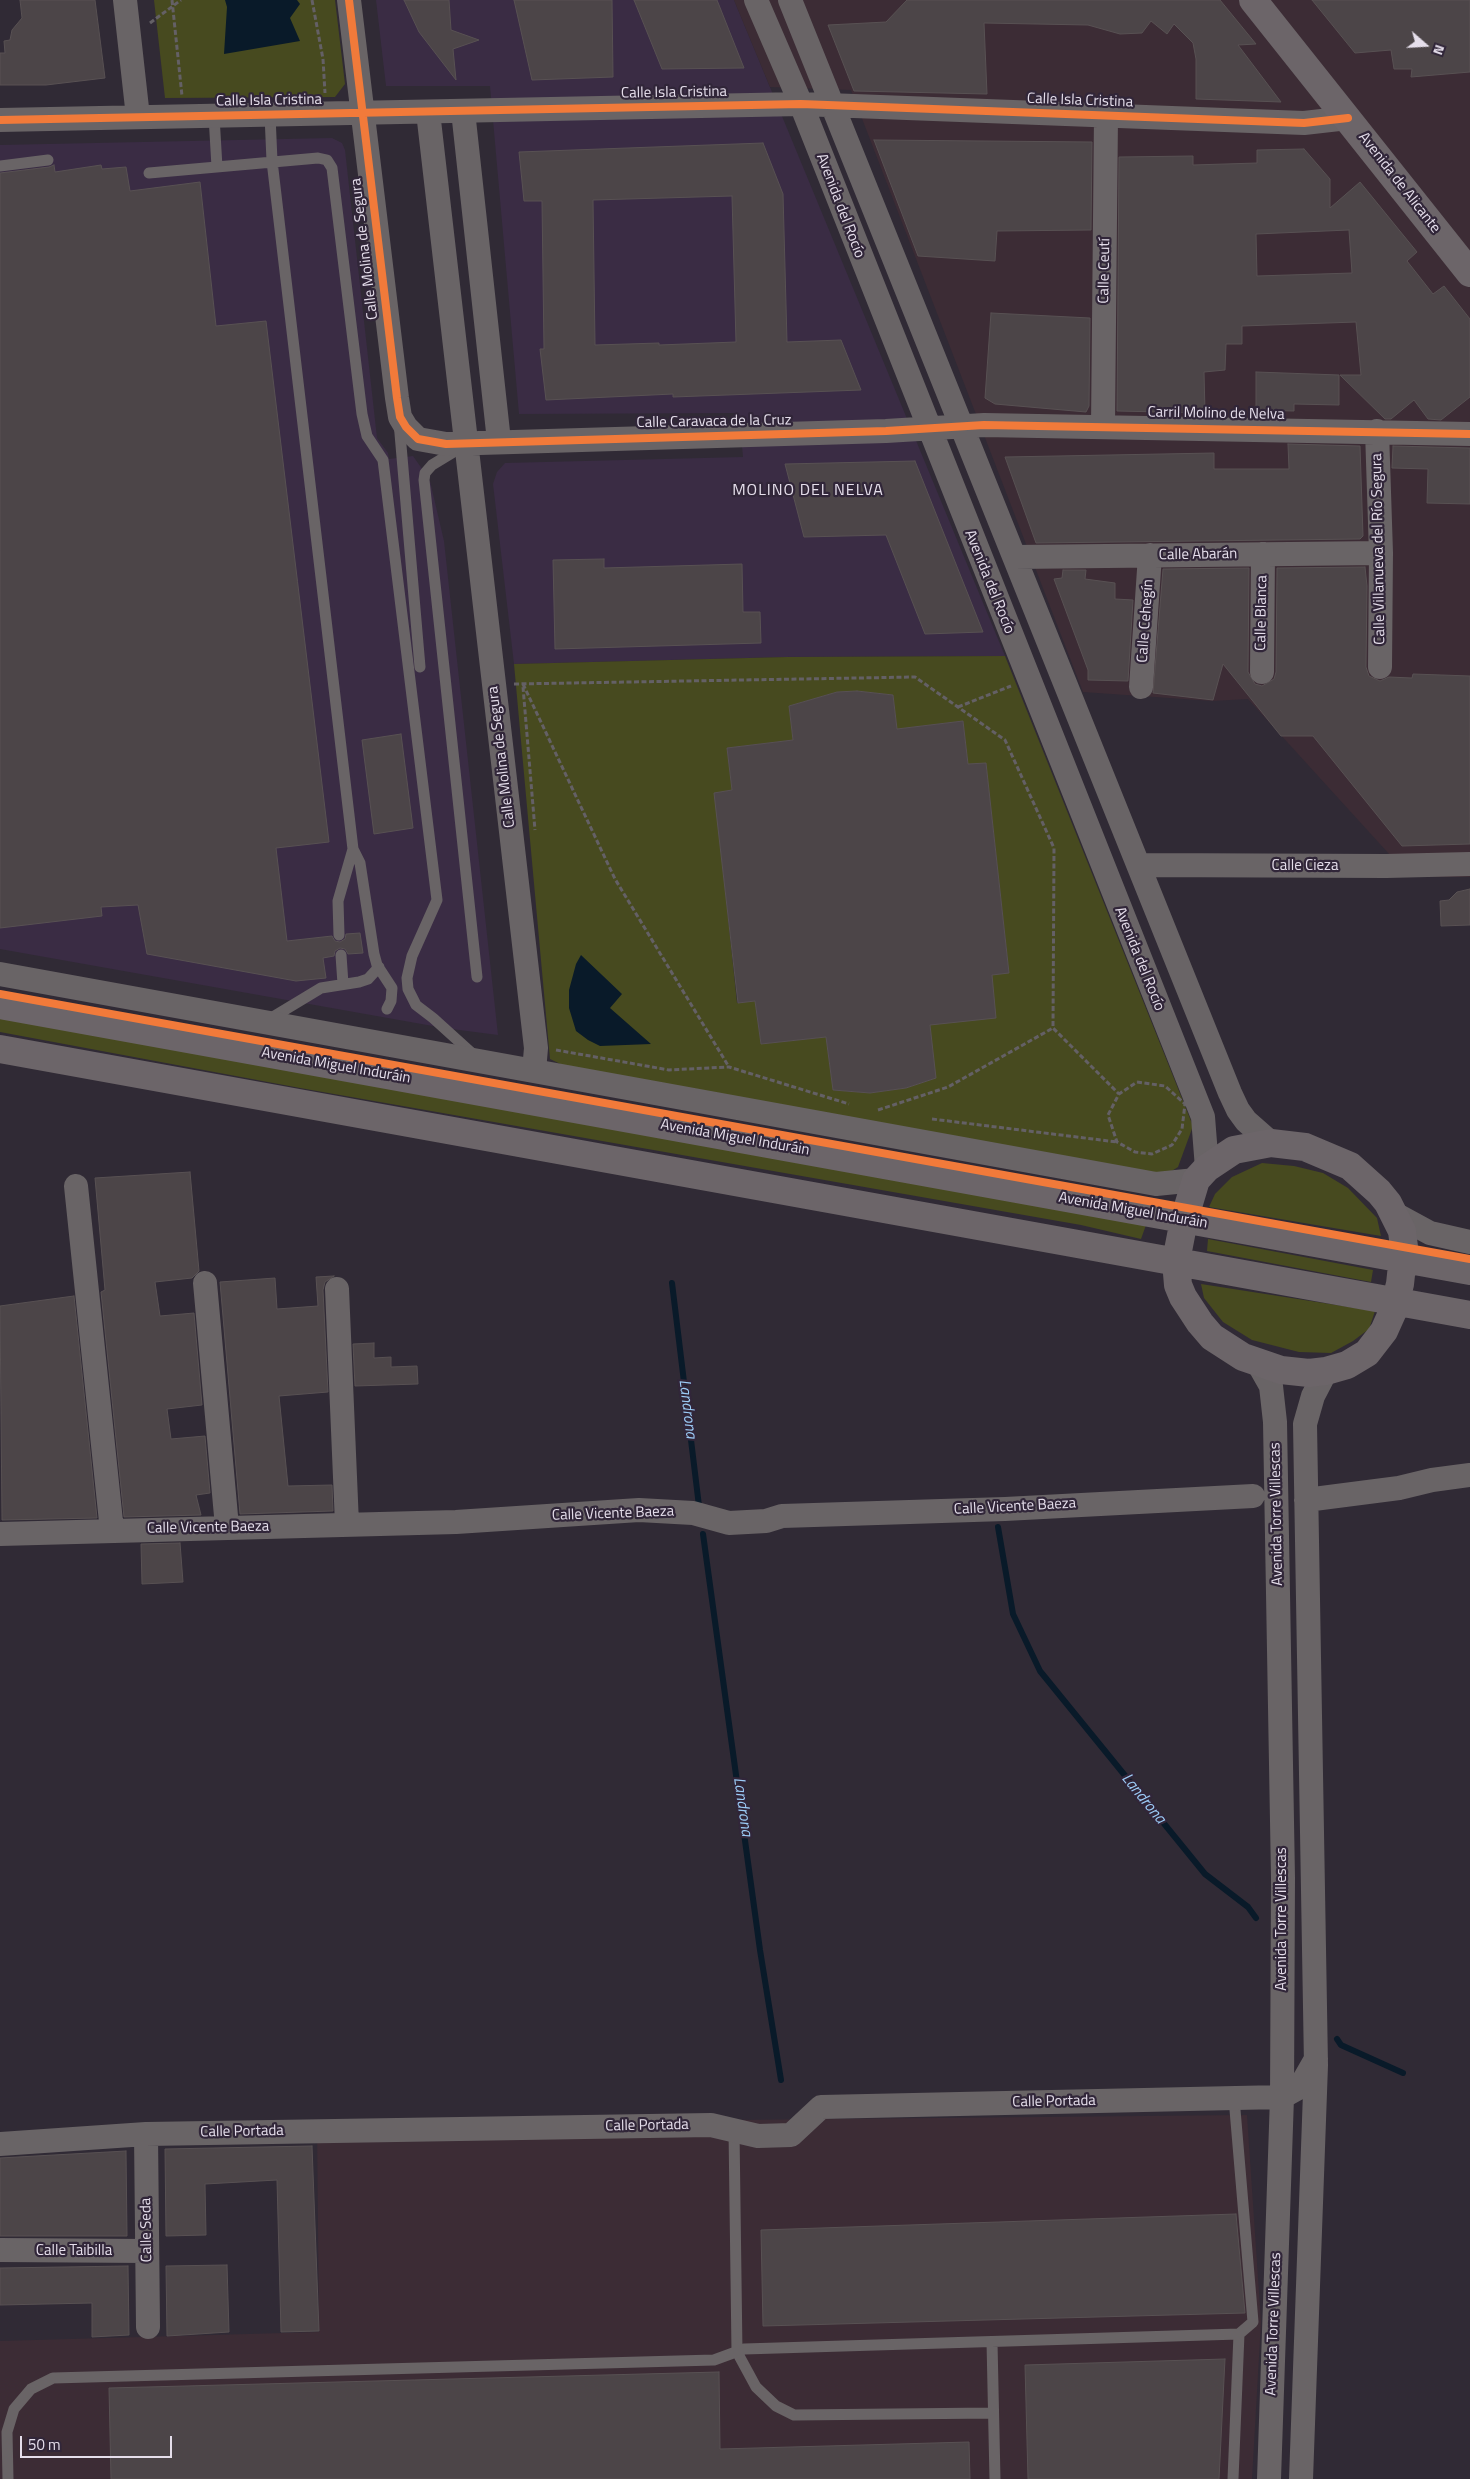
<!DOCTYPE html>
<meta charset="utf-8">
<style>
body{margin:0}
#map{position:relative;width:1470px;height:2479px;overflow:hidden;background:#302a35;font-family:"Titillium Web",sans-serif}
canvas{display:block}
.north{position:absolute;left:1400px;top:20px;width:50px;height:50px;-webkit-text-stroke:4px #312639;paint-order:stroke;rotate:109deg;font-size:14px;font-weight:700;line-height:20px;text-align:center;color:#e5deeb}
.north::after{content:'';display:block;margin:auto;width:18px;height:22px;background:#e5deeb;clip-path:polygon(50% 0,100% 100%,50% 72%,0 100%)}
.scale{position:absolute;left:20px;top:2436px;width:152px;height:22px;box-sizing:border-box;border:2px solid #e5deeb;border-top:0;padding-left:6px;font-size:15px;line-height:18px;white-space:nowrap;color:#e5deeb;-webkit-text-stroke:4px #312639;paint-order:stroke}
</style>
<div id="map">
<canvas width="1470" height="2479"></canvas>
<div class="north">N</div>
<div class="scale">50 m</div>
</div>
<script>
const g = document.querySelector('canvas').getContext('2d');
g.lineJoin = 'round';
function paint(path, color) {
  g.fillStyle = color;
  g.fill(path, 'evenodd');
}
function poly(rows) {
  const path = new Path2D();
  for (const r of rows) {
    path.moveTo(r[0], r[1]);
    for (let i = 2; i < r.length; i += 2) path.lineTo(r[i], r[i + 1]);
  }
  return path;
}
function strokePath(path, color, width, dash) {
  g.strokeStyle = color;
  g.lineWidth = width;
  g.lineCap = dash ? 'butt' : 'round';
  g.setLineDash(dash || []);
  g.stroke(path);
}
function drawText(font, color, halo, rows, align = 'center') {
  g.font = font + ' "Titillium Web",sans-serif';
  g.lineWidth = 4.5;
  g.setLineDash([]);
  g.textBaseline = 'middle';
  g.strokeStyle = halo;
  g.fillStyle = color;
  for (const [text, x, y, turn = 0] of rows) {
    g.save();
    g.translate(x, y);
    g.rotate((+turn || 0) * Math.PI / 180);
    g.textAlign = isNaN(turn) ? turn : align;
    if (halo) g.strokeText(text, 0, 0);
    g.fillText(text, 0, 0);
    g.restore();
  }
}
const built = poly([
 [376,0,734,0,1005,656,787,657,514,664,493,484,497,472,505,463,743,457,739,413,519,414,490,86,386,86],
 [332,138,342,143,345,150,377,438,388,453,389,459,413,456,425,473,430,481,444,541,498,1035,444,1028,0,949,0,145]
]);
const industrial = poly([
 [734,0,1470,0,1470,877,1410,877,1248,699,1212,701,1083,692,851,90,770,87],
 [1247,2115,1261,2322,1252,2479,0,2479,0,2341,319,2332,317,2124]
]);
const green = poly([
 [154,0,335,0,345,84,335,97,165,98],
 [1005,656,1193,1126,1178,1167,1164,1176,571,1069,550,1059,514,664,787,657],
 [857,691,893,695,897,729,963,721,968,764,986,764,1009,972,992,975,930,1025,935,1078,906,1088,870,1093,833,1090,826,1037,761,1044,755,1001,737,1003,715,793,732,790,727,748,793,740,789,706,837,692],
 [0,1018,1146,1225,1141,1239,1081,1225,300,1088,0,1032],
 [1262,1163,1294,1166,1323,1173,1348,1188,1377,1218,1381,1236,1209,1207,1215,1194,1232,1177],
 [1208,1239,1373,1270,1371,1282,1207,1251],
 [1201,1284,1375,1311,1369,1329,1353,1341,1331,1353,1299,1352,1252,1340,1223,1322,1204,1298]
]);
const water = poly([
 [225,0,297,0,300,4,290,18,300,41,224,54,227,7],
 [581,955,622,994,610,1008,651,1044,600,1046,588,1040,576,1031,569,1008,569,990,576,964]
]);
const stream = poly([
 [672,1283,699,1506,703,1509],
 [998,1527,1013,1614,1040,1671,1205,1874,1248,1907,1256,1918],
 [703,1534,760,1950,781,2080],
 [1337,2039,1341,2045,1403,2073]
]);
const building = poly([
 [20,0,95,0,105,78,46,85,0,85,0,53,5,53,4,41,10,40,12,30,22,18,20,0],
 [404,0,449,0,451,30,479,40,453,49,456,80,419,32,404,0],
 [514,0,612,0,613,77,532,80,514,0],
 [634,0,717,0,744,68,662,69,634,0],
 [907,0,1220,0,1256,44,1238,45,1281,102,1196,99,1196,59,1193,43,1174,24,1167,34,1151,21,1142,33,1120,34,1088,25,984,23,987,94,854,91,828,25,886,22,907,0],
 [1312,0,1470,0,1470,72,1411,77,1412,69,1394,69,1391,50,1355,53,1312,0],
 [874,140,1092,142,1091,230,997,231,995,261,918,256,874,140],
 [763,143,783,194,787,342,841,340,861,390,673,397,673,394,546,400,540,349,544,349,542,201,524,201,519,152,763,143],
 [732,196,736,342,659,345,659,343,595,345,593,200,732,196],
 [1304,149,1330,179,1330,208,1360,182,1417,252,1407,261,1433,294,1444,286,1470,319,1470,397,1441,420,1428,419,1414,400,1391,419,1385,419,1340,375,1361,375,1356,322,1242,326,1242,344,1226,344,1225,370,1204,372,1205,413,1117,411,1119,157,1193,156,1193,165,1257,163,1257,150,1304,149],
 [1349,230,1352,273,1257,276,1256,234,1349,230],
 [54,165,55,172,101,165,102,169,126,167,130,191,200,182,216,326,266,321,329,842,276,848,287,941,332,936,335,941,340,942,345,939,346,934,360,933,363,953,348,954,345,949,340,948,335,951,334,956,323,958,326,978,296,981,147,954,138,905,101,907,102,916,0,928,0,173,49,167,54,165],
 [991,313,1090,318,1089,406,1086,412,995,404,985,398,991,313],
 [1256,372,1339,375,1339,405,1294,404,1294,411,1256,410,1256,372],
 [1288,444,1360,446,1363,536,1360,539,1036,543,1005,457,1214,453,1214,469,1289,469,1288,444],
 [1393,446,1470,448,1470,504,1427,503,1428,469,1392,468,1393,446],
 [915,461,983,632,925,634,886,535,804,537,785,464,915,461],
 [604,559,604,568,742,564,743,612,760,612,761,643,555,649,553,560,604,559],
 [1365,567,1367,586,1366,667,1369,676,1380,681,1389,677,1412,678,1413,674,1470,676,1470,844,1402,846,1313,736,1281,736,1223,664,1213,700,1153,693,1163,569,1249,568,1248,672,1255,684,1262,686,1274,679,1276,672,1277,568,1365,567],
 [1063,570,1086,570,1085,579,1115,583,1115,599,1133,600,1128,681,1088,680,1088,670,1054,579,1062,578,1063,570],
 [857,691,893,695,897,729,963,721,968,764,986,763,1009,973,992,975,996,1018,930,1025,936,1078,906,1088,870,1093,833,1090,826,1037,761,1044,755,1001,738,1003,714,793,732,790,727,748,793,740,789,706,837,692,857,691],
 [401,734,413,828,374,834,362,740,401,734],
 [1470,889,1470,925,1441,926,1440,901,1449,900,1457,892,1470,889],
 [190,1172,199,1271,192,1278,155,1282,160,1316,194,1313,202,1405,167,1409,171,1439,205,1436,210,1493,196,1495,201,1515,124,1517,101,1292,105,1290,95,1178,190,1172],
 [334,1276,325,1282,323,1290,328,1392,279,1396,288,1486,332,1485,333,1511,240,1514,220,1282,275,1278,277,1309,318,1306,316,1277,334,1276],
 [74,1296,97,1518,2,1520,0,1306,74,1296],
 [374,1343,374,1358,391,1357,391,1367,417,1366,418,1384,355,1386,353,1344,374,1343],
 [180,1543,183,1582,142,1584,141,1544,180,1543],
 [312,2146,319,2331,281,2332,277,2180,205,2184,206,2235,166,2236,165,2149,312,2146],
 [126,2151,127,2236,0,2236,0,2158,126,2151],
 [1236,2214,1245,2313,763,2326,761,2230,1236,2214],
 [227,2265,229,2332,167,2336,166,2266,227,2265],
 [128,2266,129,2335,92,2337,92,2303,0,2305,0,2268,128,2266],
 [1225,2359,1219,2479,1028,2479,1025,2365,1225,2359],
 [719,2372,720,2449,969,2442,970,2479,111,2479,109,2388,719,2372]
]);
const path = poly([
 [172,0,182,96],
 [312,0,323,59,325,93],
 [150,23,181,0],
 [514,684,915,677,1005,740,1054,848,1053,1028,1119,1094],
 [523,684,615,879,729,1067],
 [523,687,535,830],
 [958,707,1011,686],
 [556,1050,669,1070,729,1067,849,1104],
 [1137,1082,1165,1086,1185,1104,1182,1129,1172,1145,1152,1154,1135,1152,1117,1142,1108,1115,1119,1094,1137,1082],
 [878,1110,948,1087,1053,1028],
 [932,1119,1117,1142]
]);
const service = poly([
 [270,115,272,161,353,849,360,863,374,954,377,965,392,988,391,1001,387,1009],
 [214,116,217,167],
 [0,166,48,160],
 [149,173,318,158,327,160,332,168,362,414,367,436,383,460,437,900,412,956,407,978,408,989,416,1005,433,1018,475,1056],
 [399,422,420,667],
 [460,448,432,465,425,473,424,480,477,977],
 [339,935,338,901,353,849],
 [341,955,343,984],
 [268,1020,321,988,359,982,368,979,379,967],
 [734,2130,737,2352,756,2387,776,2406,794,2415,993,2413],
 [992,2342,995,2479],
 [8,2479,7,2432,14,2409,31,2389,53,2378,714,2360,744,2349,1239,2334],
 [1233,2479,1239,2334,1253,2322,1234,2098]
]);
const minor = poly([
 [125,0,138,117],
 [349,0,397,398,400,417,406,427,418,439,446,444,886,431,984,425,1470,434],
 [756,0,801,104,1203,1117,1207,1168],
 [790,0,1230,1093,1238,1110,1246,1121,1271,1143],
 [463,111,499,441],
 [428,112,536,1048,534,1071],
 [0,120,801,104,1304,123,1348,118],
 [1103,426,1106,116],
 [1377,431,1381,553,1380,667],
 [1015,557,1381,553],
 [1262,672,1263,554],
 [1141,687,1150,555],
 [1140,865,1386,866,1470,864],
 [0,974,1156,1184,1196,1180],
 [76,1186,112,1531],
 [1395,1214,1430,1233,1470,1242],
 [205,1283,227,1527],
 [337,1289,347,1524],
 [1258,1363,1271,1386,1275,1422,1283,1878,1282,2097,1269,2479],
 [1306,1500,1399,1488,1432,1480,1470,1475],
 [0,1534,456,1522,639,1510,693,1513,729,1523,766,1521,782,1516,1005,1509,1253,1496],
 [146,2134,148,2327],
 [0,2144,146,2134,711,2125,758,2136,791,2135,821,2107,1282,2097,1300,2087,1316,2059],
 [0,2250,147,2251],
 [1301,2479,1316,2065,1305,1424,1313,1396,1326,1371]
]);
const primary = poly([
 [1253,0,1470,273],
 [0,1005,1470,1271],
 [0,1049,1470,1315],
 [1271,1143,1305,1147,1350,1166,1379,1192,1388,1203,1402,1231,1404,1247,1400,1284,1393,1311,1384,1331,1367,1353,1347,1365,1326,1371,1309,1373,1281,1370,1243,1357,1212,1337,1200,1323,1183,1297,1178,1285,1176,1261,1184,1220,1196,1180,1207,1168,1234,1150,1271,1143]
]);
const cycleway = poly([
 [349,0,397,398,400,417,406,427,418,439,446,444,886,431,984,425,1470,434],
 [0,120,801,104,1304,123,1348,118],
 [0,994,1470,1259]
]);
const streetNames = [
 ["Calle Isla Cristina",674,93,-1],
 ["Calle Isla Cristina",269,101,-1],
 ["Calle Isla Cristina",1080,101,2],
 ["Avenida de Alicante",1399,183,52],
 ["Avenida del Rocío",840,206,69],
 ["Calle Molina de Segura",365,249,-97],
 ["Calle Ceutí",1105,271,-89],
 ["Carril Molino de Nelva",1216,414,1],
 ["Calle Caravaca de la Cruz",714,422,-1],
 ["Calle Villanueva del Río Segura",1379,549,-91],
 ["Calle Abarán",1198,555,-1],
 ["Avenida del Rocío",989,582,68],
 ["Calle Blanca",1262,613,-89],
 ["Calle Cehegín",1146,621,-86],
 ["Calle Molina de Segura",502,757,-97],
 ["Calle Cieza",1305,866],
 ["Avenida del Rocío",1139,959,68],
 ["Avenida Miguel Induráin",336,1066,10],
 ["Avenida Miguel Induráin",735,1138,10],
 ["Avenida Miguel Induráin",1133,1211,10],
 ["Calle Vicente Baeza",1015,1507,-3],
 ["Calle Vicente Baeza",613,1514,-2],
 ["Avenida Torre Villescas",1277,1514,-91],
 ["Calle Vicente Baeza",208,1528,-1],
 ["Avenida Torre Villescas",1282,1919,-90],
 ["Calle Portada",1054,2102,-1],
 ["Calle Portada",647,2126,-1],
 ["Calle Portada",242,2132,-1],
 ["Calle Seda",147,2230,-91],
 ["Calle Taibilla",74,2251],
 ["Avenida Torre Villescas",1274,2324,-88]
];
const neighbourhoodNames = [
 ["MOLINO DEL NELVA",808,491]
];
const waterNames = [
 ["Landrona",687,1409,83],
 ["Landrona",1143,1799,51],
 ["Landrona",742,1807,82]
];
paint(built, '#3a2c44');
paint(industrial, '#3c2c35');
paint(green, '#474a1f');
paint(water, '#091a29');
strokePath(stream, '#091a29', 6);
paint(building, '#4c4548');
strokePath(building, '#585153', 1);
strokePath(path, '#646065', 3, [5, 2.5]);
strokePath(service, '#696466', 11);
strokePath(minor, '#696466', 24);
strokePath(primary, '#6c6569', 28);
strokePath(cycleway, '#f17a3a', 8);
drawText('15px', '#e5deeb', '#312639', streetNames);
g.letterSpacing = '1px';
drawText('16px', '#e5deeb', '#312639', neighbourhoodNames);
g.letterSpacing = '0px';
drawText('italic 16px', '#9cccf7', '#312639', waterNames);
</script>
